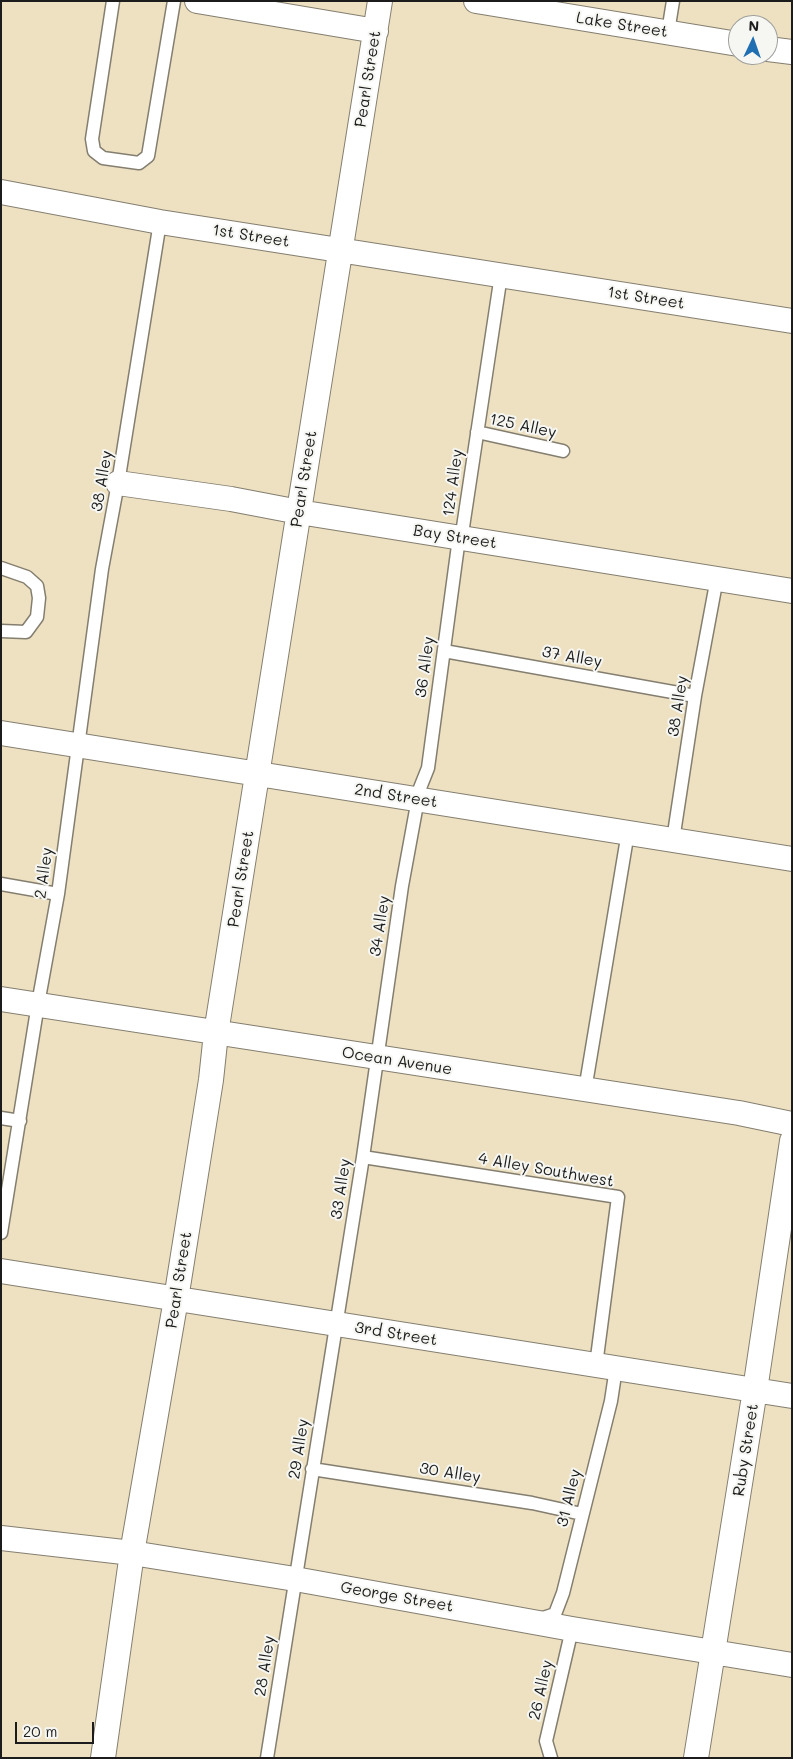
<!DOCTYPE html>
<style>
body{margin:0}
#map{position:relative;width:793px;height:1759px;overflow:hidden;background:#ede1c2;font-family:Mali,sans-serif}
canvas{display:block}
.frame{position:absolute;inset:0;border:2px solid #1c1c1c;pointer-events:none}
.north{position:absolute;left:728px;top:15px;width:50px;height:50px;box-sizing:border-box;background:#f6f6f2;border:1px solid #9f9f9c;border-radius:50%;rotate:3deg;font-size:14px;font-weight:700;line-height:20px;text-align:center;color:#1c1c1c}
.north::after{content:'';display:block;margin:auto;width:18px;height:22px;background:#1f6fb2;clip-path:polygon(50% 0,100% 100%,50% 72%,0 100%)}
.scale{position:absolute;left:15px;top:1722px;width:79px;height:22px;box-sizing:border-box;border:2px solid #1c1c1c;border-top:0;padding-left:6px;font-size:15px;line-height:18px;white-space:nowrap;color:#1c1c1c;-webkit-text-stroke:4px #f6f6f2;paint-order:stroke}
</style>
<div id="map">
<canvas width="793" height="1759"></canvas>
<div class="frame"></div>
<div class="north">N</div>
<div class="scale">20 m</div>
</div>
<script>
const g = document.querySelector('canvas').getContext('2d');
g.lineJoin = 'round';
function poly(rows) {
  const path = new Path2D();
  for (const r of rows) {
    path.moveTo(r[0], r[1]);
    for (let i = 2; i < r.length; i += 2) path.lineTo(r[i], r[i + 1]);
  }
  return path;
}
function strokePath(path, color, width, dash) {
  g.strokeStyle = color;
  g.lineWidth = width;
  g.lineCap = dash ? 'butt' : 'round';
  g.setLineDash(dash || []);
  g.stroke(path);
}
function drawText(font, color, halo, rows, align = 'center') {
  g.font = font + ' Mali,sans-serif';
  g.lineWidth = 4;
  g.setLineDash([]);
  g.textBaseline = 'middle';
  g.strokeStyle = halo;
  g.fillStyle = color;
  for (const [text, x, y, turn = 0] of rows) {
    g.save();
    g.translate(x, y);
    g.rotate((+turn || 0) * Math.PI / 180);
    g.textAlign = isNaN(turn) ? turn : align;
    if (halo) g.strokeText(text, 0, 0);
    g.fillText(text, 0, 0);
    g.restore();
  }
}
const lane = poly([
 [113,1,92,139,94,151,103,158,139,163,148,156,174,1],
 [668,32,673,1],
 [477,432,563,451],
 [1,568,27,577,37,586,39,598,37,617,26,632,1,631],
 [444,651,695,696],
 [673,840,695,696,717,578],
 [1,884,58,894],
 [585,1090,628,832],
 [1,1118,20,1121],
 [363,1157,618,1197,596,1365],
 [1,1233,38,1004,58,894,102,569,118,483,160,222],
 [312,1469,532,1503,582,1514],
 [540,1619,555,1614,563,1593,611,1401,616,1368],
 [267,1758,363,1157,402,886,420,788,428,768,459,538,463,527,501,275],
 [551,1758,546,1741,572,1629]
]);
const street = poly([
 [197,1,376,31],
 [476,1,738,44],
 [768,49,792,52],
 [1,192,160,222,792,321],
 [118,483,231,499,299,512,792,591],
 [1,733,792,859],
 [1,999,739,1113,792,1124],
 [1,1271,792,1396],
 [1,1538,132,1553,295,1579,572,1629,792,1665],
 [103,1758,132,1553,176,1299,211,1080,216,1033,380,1],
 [696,1758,755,1390,792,1141]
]);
const streetNames = [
 ["Lake Street",622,25,9],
 ["Pearl Street",368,79,-81],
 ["1st Street",251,236,9],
 ["1st Street",646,298,9],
 ["125 Alley",523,426,12],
 ["Pearl Street",304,479,-81],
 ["38 Alley",102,481,-80],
 ["124 Alley",453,483,-82],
 ["Bay Street",455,537,9],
 ["37 Alley",572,657,10],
 ["36 Alley",425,667,-82],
 ["38 Alley",678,706,-81],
 ["2nd Street",396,796,9],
 ["2 Alley",44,873,-82],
 ["Pearl Street",241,879,-81],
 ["34 Alley",380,926,-81],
 ["Ocean Avenue",397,1061,9],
 ["4 Alley Southwest",546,1170,10],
 ["33 Alley",341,1189,-81],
 ["Pearl Street",179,1280,-81],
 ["3rd Street",396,1334,9],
 ["29 Alley",299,1449,-81],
 ["Ruby Street",746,1450,-81],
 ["30 Alley",450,1473,9],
 ["31 Alley",569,1498,-76],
 ["George Street",397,1597,10],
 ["28 Alley",265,1666,-81],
 ["26 Alley",541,1690,-77]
];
strokePath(lane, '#847e6f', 15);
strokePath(street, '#847e6f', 26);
strokePath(lane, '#fff', 12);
strokePath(street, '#fff', 24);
drawText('16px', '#1c1c1c', '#f6f6f2', streetNames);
</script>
